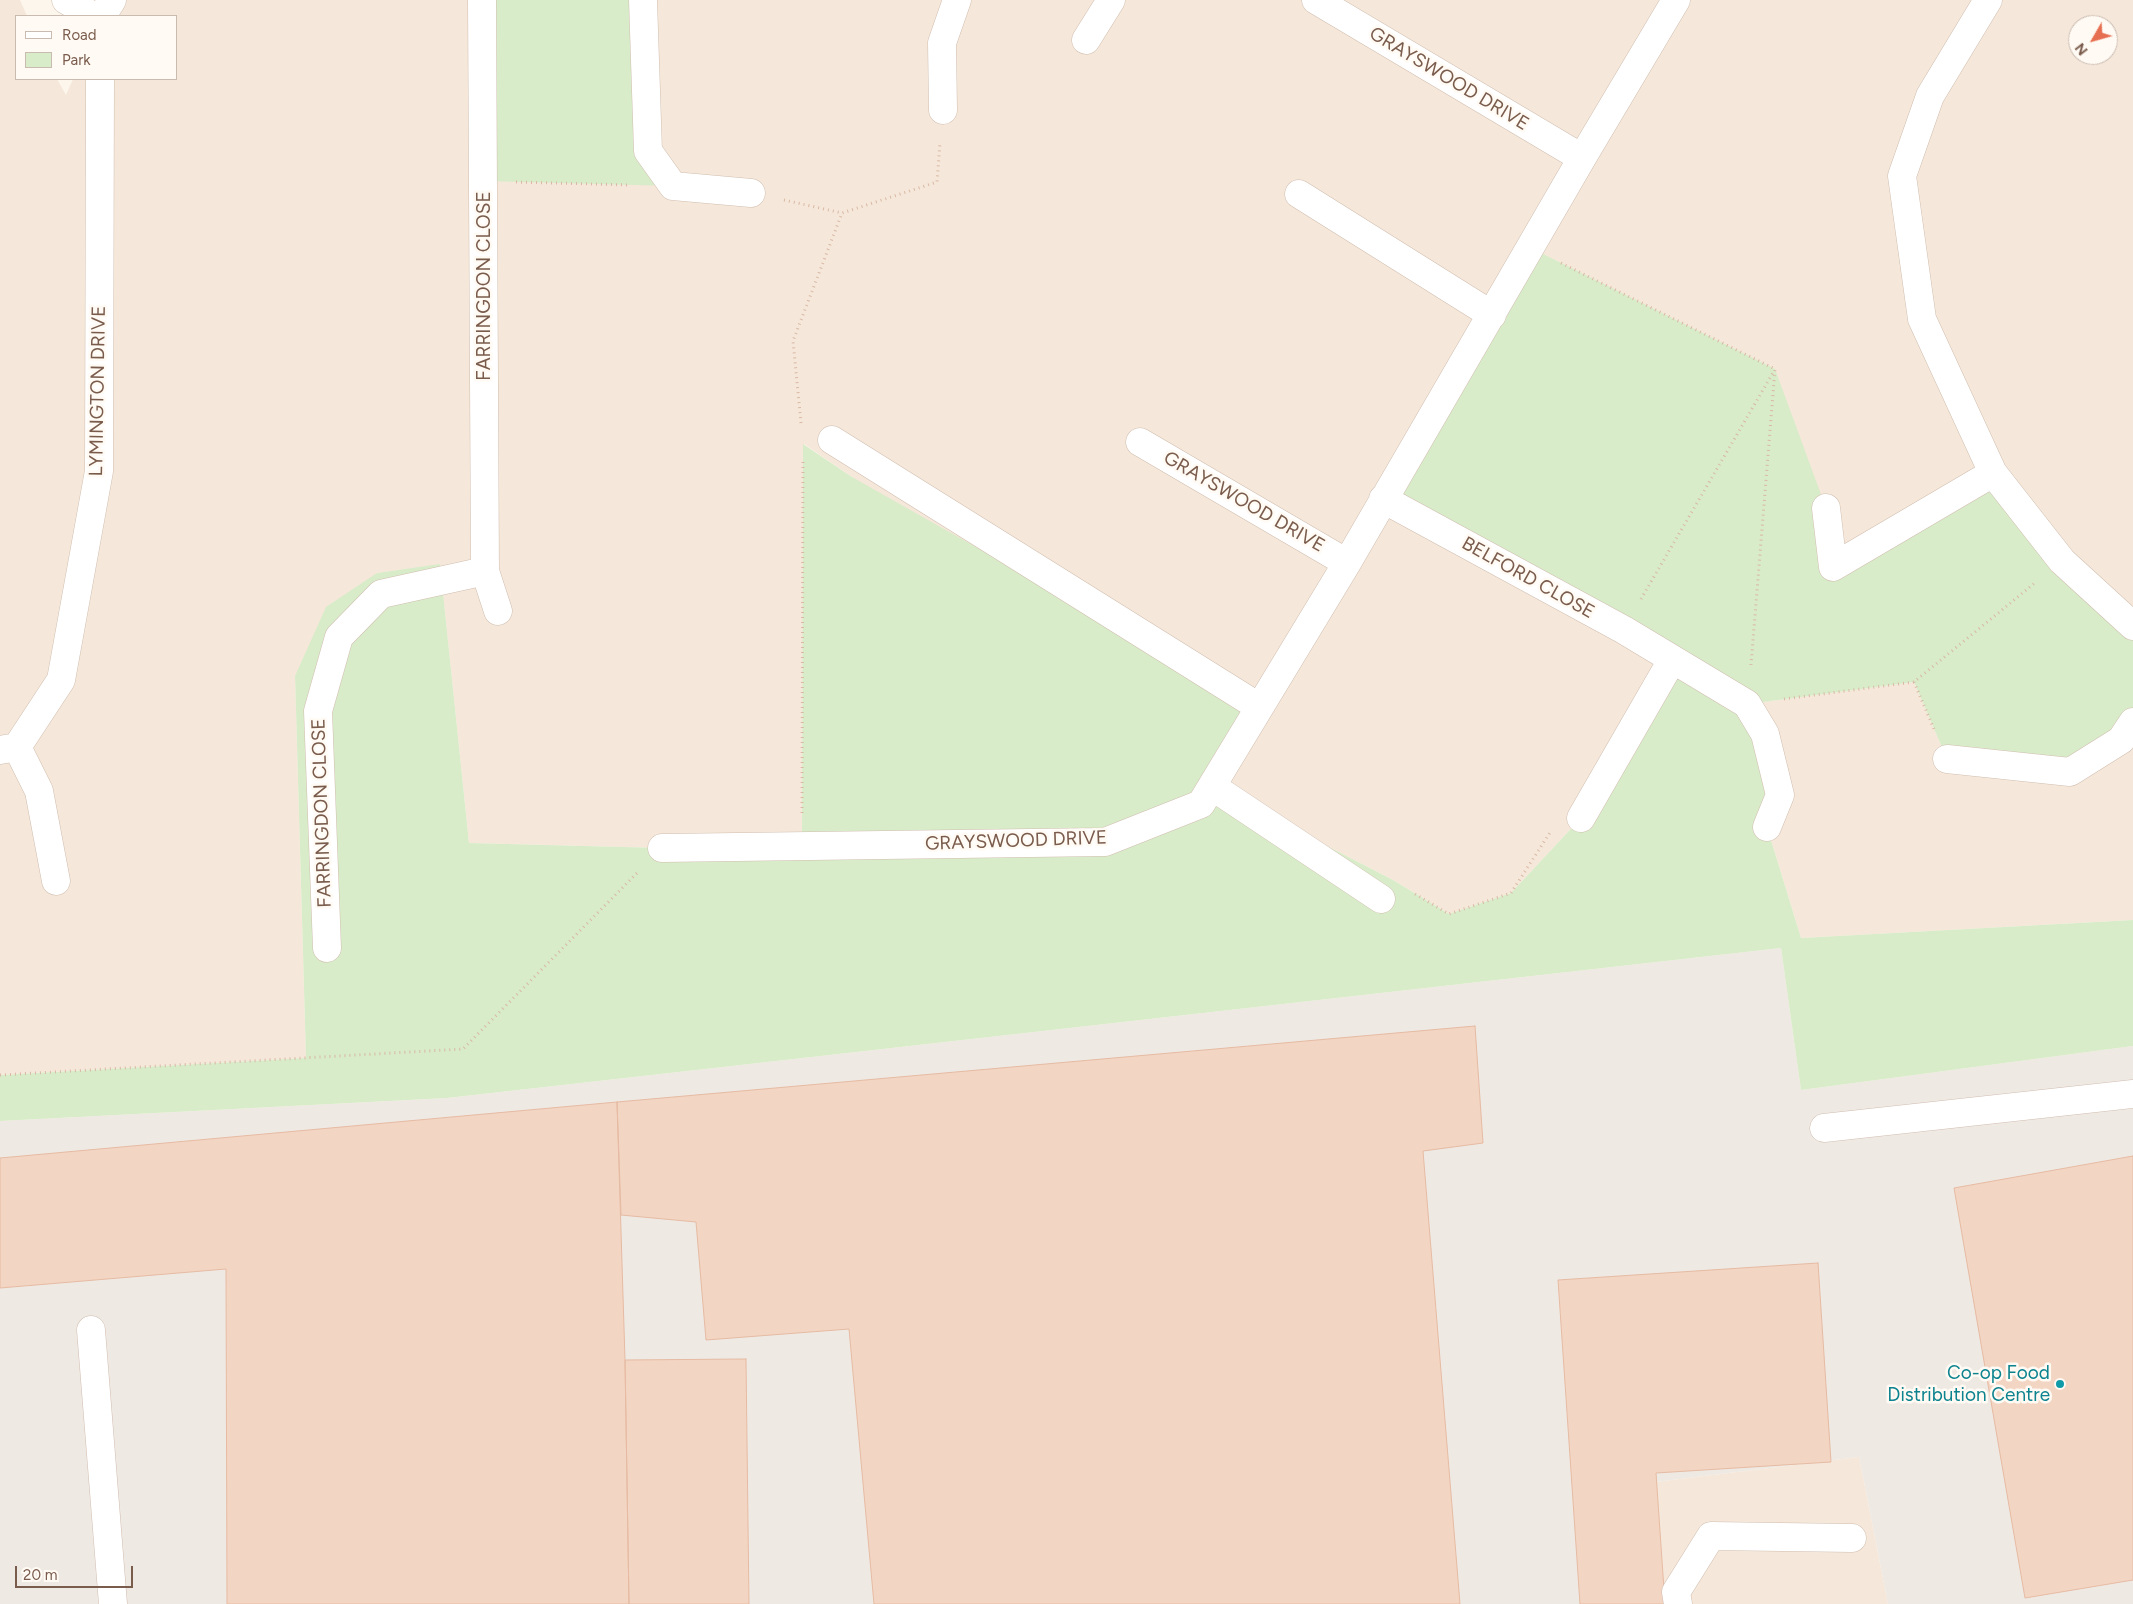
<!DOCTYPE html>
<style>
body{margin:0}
#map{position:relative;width:2133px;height:1604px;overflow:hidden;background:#fdf6ec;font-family:Figtree,sans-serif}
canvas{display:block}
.legend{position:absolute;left:15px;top:15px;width:162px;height:65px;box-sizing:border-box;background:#fffaf3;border:1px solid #cabbb1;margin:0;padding:6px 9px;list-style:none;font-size:15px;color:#7a5c4d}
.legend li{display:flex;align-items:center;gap:10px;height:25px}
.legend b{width:25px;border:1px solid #cabbb1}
.north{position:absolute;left:2068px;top:15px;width:50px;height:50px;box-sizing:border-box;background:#fffaf3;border:1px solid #cabbb1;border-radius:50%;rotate:232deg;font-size:14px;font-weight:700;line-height:20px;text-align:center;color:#7a5c4d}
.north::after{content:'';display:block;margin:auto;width:18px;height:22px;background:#e76f51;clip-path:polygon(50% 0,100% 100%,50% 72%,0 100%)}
.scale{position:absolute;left:15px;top:1566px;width:118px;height:22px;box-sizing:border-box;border:2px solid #7a5c4d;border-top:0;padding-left:6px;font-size:15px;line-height:18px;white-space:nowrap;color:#7a5c4d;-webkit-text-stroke:4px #fffaf3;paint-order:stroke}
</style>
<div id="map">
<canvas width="2133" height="1604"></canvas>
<ul class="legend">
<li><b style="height:6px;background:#fff"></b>Road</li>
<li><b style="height:14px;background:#d8ecc9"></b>Park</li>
</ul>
<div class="north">N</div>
<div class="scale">20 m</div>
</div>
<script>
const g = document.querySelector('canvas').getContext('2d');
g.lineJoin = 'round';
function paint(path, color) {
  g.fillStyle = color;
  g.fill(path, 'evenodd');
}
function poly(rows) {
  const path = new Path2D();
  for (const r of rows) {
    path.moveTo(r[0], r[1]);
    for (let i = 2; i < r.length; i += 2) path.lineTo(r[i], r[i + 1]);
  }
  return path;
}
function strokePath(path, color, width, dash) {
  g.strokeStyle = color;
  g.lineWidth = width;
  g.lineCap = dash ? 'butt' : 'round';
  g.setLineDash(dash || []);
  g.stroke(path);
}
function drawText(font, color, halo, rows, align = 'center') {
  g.font = font + ' Figtree,sans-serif';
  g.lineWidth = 5;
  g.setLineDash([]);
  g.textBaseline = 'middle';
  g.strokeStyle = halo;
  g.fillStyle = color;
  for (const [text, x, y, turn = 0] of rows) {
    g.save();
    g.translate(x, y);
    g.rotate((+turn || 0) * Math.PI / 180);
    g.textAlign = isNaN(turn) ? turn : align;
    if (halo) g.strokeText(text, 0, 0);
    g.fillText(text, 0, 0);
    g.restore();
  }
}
const residential = poly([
 [0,0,20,0,27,16,16,16,16,79,57,79,66,95,73,79,176,79,176,16,102,16,112,0,482,0,648,151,643,0,2133,0,2133,626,1672,660,1581,818,1511,893,1449,914,1393,880,1213,787,852,477,804,444,802,846,662,848,469,843,440,565,377,573,295,676,306,1058,0,1075],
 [2078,25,2108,25,2108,55,2078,55],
 [1914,682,1947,759,2133,722,2133,920,1801,938,1767,827,1747,704],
 [1859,1457,1888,1604,1661,1604,1647,1483]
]);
const industrial = poly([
 [1781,948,1801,1090,2133,1046,2133,1604,1888,1604,1859,1457,1647,1483,1661,1604,0,1604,0,1121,447,1098]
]);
const green = poly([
 [482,0,643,0,648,151,673,186,483,181],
 [1531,248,1775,369,1826,508,1833,567,1993,473,2133,626,2133,722,2070,772,1947,759,1914,682,1748,704,1765,734,1767,827,1801,938,2133,920,2133,1046,1801,1090,1781,948,447,1098,0,1121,0,1075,306,1058,295,676,326,607,377,573,440,564,469,843,662,848,802,846,803,444,852,477,1259,707,1213,787,1393,880,1449,914,1511,893,1581,818,1672,660,1383,499]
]);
const building = poly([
 [1475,1026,1483,1143,1423,1151,1460,1604,874,1604,849,1329,706,1340,696,1222,621,1215,617,1102,1475,1026],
 [617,1102,625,1360,629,1604,227,1604,226,1269,0,1288,0,1158,617,1102],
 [2133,1156,2133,1580,2025,1598,1954,1188,2133,1156],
 [1818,1263,1831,1462,1656,1473,1665,1604,1580,1604,1558,1280,1818,1263],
 [746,1359,749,1604,629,1604,625,1360,746,1359]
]);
const path = poly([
 [516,182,630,185],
 [784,200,842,213],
 [1561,263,1775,369,1751,665],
 [801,423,793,341,842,213,937,182,940,143],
 [1641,599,1774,371],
 [1914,682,1934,729],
 [1784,699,1914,682,2036,582],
 [802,813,803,459],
 [1415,894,1449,914,1511,893,1551,831],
 [0,1075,463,1049,639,871]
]);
const minor = poly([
 [66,0,93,16],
 [482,0,485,571,498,611],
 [643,0,648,151,673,186,751,193],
 [1316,0,1582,158],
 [1988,0,1930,96,1902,176,1922,319,1993,473,2062,561,2133,626],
 [102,16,112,0],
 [1086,40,1111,0],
 [943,110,942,43,957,0],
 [1299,194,1492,315],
 [832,440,1259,707],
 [1140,442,1347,563],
 [1383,499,1624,630,1747,704,1765,734,1780,795,1767,827],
 [1826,508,1833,567,1993,473],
 [17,747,39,791,56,881],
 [0,750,17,747,61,680,99,471,100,79],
 [1947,759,2070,772,2121,740,2133,722],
 [1213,787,1381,899],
 [1581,818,1672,660],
 [662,848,1105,842,1201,804,1347,563,1582,158,1676,0],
 [327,948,318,711,339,637,381,594,485,571],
 [1824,1128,2133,1094],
 [91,1330,113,1604],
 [1678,1604,1676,1592,1711,1536,1852,1538]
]);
const markers = [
 [2060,1384,5,"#0f9aa8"]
];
const streetNames = [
 ["GRAYSWOOD DRIVE",1449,79,31],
 ["FARRINGDON CLOSE",484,286,-90],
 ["LYMINGTON DRIVE",98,391,-89],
 ["GRAYSWOOD DRIVE",1244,502,30],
 ["BELFORD CLOSE",1528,578,29],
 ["FARRINGDON CLOSE",322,813,-92],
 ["GRAYSWOOD DRIVE",1016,841,-2]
];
const cultureNames = [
 ["Co-op Food",2050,1373],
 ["Distribution Centre",2050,1395]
];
paint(residential, '#f5e8da');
paint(industrial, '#efe9e4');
paint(green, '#d8ecc9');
paint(building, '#f3d5c3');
strokePath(building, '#e6bba3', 1);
strokePath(minor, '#d1beb0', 29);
strokePath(path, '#d9b8a5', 3, [1, 4]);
strokePath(minor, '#fff', 28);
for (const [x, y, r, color] of markers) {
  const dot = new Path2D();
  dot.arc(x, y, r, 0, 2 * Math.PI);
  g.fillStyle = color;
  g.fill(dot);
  strokePath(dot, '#fffaf3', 2);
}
drawText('19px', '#7a5c4d', '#fffaf3', streetNames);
drawText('19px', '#0d838f', '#fffaf3', cultureNames, 'right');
</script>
